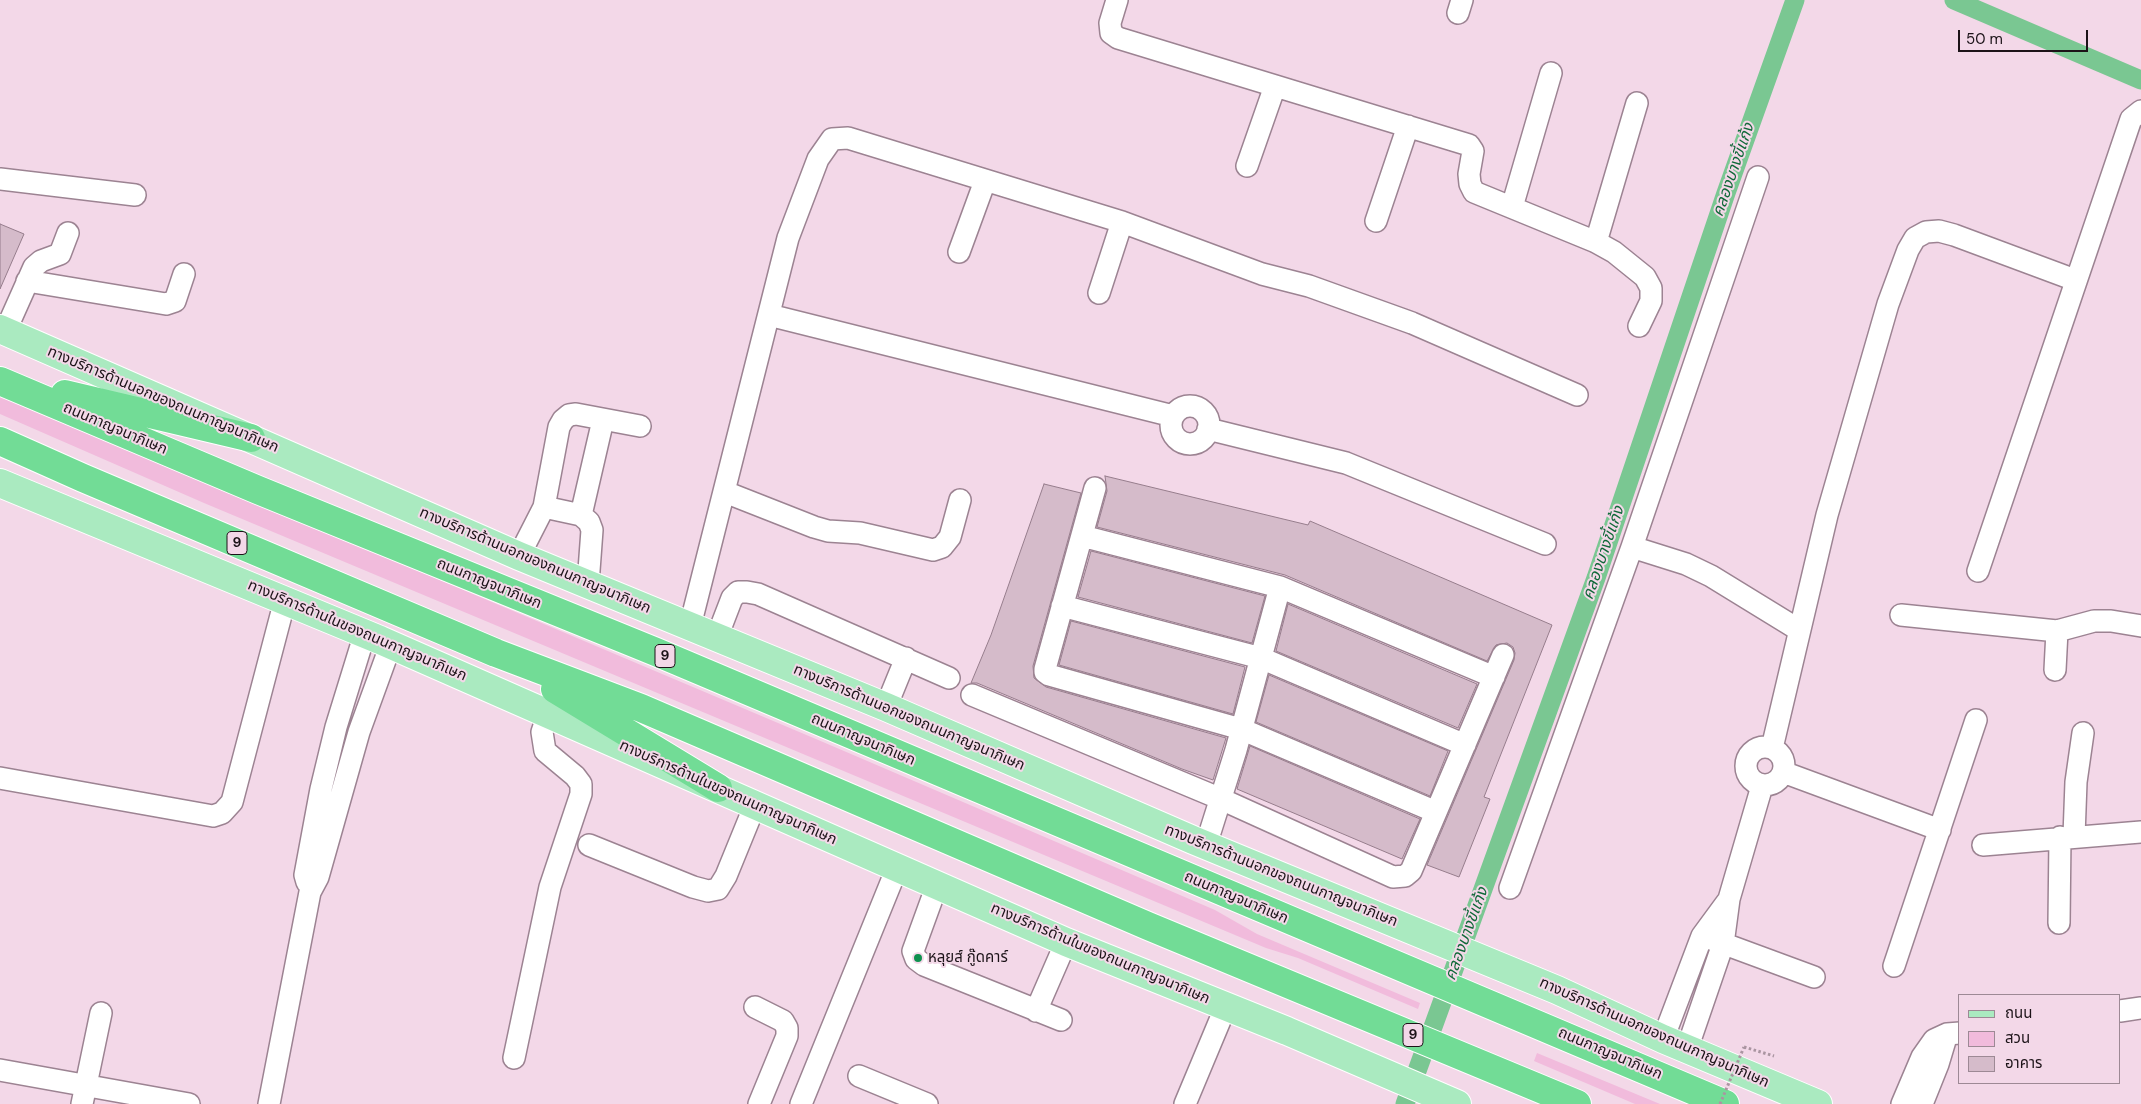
<!DOCTYPE html>
<meta charset="utf-8">
<style>
body{margin:0}
#map{position:relative;width:2141px;height:1104px;overflow:hidden;background:#f3d8e8;font-family:"DM Sans","Noto Sans Thai",sans-serif}
canvas{display:block}
.legend{position:absolute;left:1958px;top:994px;width:162px;height:90px;box-sizing:border-box;background:#f3d8e8;border:1px solid #9d8995;margin:0;padding:6px 9px;list-style:none;font-size:15px;color:#1c1318}
.legend li{display:flex;align-items:center;gap:10px;height:25px}
.legend b{width:25px;border:1px solid #9d8995}
.scale{position:absolute;left:1958px;top:30px;width:130px;height:22px;box-sizing:border-box;border:2px solid #1c1318;border-top:0;padding-left:6px;font-size:15px;line-height:18px;white-space:nowrap;color:#1c1318;-webkit-text-stroke:4px #f3d8e8;paint-order:stroke}
</style>
<div id="map">
<canvas width="2141" height="1104"></canvas>
<ul class="legend">
<li><b style="height:6px;background:#aaeac0"></b>ถนน</li>
<li><b style="height:14px;background:#f1bbdc"></b>สวน</li>
<li><b style="height:14px;background:#d5bbca"></b>อาคาร</li>
</ul>
<div class="scale">50 m</div>
</div>
<script>
const g = document.querySelector('canvas').getContext('2d');
g.lineJoin = 'round';
function paint(path, color) {
  g.fillStyle = color;
  g.fill(path, 'evenodd');
}
function poly(rows) {
  const path = new Path2D();
  for (const r of rows) {
    if (r.length === 3) {
      path.moveTo(r[0] + r[2], r[1]);
      path.arc(r[0], r[1], r[2], 0, 2 * Math.PI);
      continue;
    }
    path.moveTo(r[0], r[1]);
    for (let i = 2; i < r.length; i += 2) path.lineTo(r[i], r[i + 1]);
  }
  return path;
}
function strokePath(path, color, width, dash) {
  g.strokeStyle = color;
  g.lineWidth = width;
  g.lineCap = dash ? 'butt' : 'round';
  g.setLineDash(dash || []);
  g.stroke(path);
}
function drawText(font, color, halo, rows, align = 'center') {
  g.font = font + ' "DM Sans","Noto Sans Thai",sans-serif';
  g.lineWidth = 4;
  g.setLineDash([]);
  g.textBaseline = 'middle';
  g.strokeStyle = halo;
  g.fillStyle = color;
  for (const [text, x, y, turn = 0] of rows) {
    g.save();
    g.translate(x, y);
    g.rotate((+turn || 0) * Math.PI / 180);
    g.textAlign = isNaN(turn) ? turn : align;
    if (halo) g.strokeText(text, 0, 0);
    g.fillText(text, 0, 0);
    g.restore();
  }
}
const green = poly([
 [0,394,823,742,1215,910,1257,934,1420,1003,1418,1009,1298,958,1266,948,204,503,0,414],
 [1537,1053,1660,1104,1635,1104,1534,1061]
]);
const canal = poly([
 [1954,0,2141,80],
 [1405,1104,1596,578,1726,193,1795,0]
]);
const building = poly([
 [0,224,24,234,0,289,0,224],
 [1105,476,1308,525,1310,521,1552,625,1484,797,1490,799,1459,877,1427,865,1514,660,1515,653,1513,647,1507,643,1496,645,1487,661,1285,575,1097,527,1107,491,1105,476],
 [1044,484,1081,493,1033,666,1034,678,1046,687,1226,738,1213,780,1182,769,977,683,971,683,991,635,1044,484],
 [1091,551,1265,596,1252,643,1078,597,1091,551],
 [1288,604,1477,684,1458,728,1276,651,1288,604],
 [1071,621,1245,667,1233,714,1059,665,1071,621],
 [1269,675,1448,751,1430,796,1256,722,1269,675],
 [1250,746,1420,819,1402,859,1237,789,1250,746]
]);
const path = poly([
 [1744,1047,1774,1056]
]);
const minor = poly([
 [1117,0,1110,23,1111,33,1118,38,1469,145,1473,151,1469,174,1470,184,1474,192,1596,242,1614,252,1645,277,1651,288,1651,301,1639,326],
 [1458,13,1462,0],
 [1247,166,1275,86],
 [0,179,135,195],
 [1512,207,1551,73],
 [1376,221,1408,126],
 [1596,242,1637,103],
 [959,252,985,181],
 [27,281,166,304,175,301,184,274],
 [1099,293,1122,222],
 [769,315,1173,416],
 [5,332,34,267,41,261,60,254,68,233],
 [1190,425,19],
 [1208,429,1346,463,1545,544],
 [1095,488,1045,669,1045,672,1049,675,1241,729,1436,812],
 [725,492,814,527,828,531,860,533,933,550,942,547,950,537,960,500],
 [544,507,559,427,563,420,569,415,576,414,640,426],
 [581,515,603,420],
 [1082,536,1280,587,1494,677],
 [1632,547,1686,564,1711,576,1799,630],
 [519,556,544,507,581,515,589,522,592,530,588,584],
 [1978,571,2131,119,2141,111],
 [1062,606,1261,658,1465,745],
 [1901,615,2057,631,2094,621,2111,621,2141,626],
 [690,626,788,238,818,159,832,139,848,138,1122,222,1262,274,1309,286,1412,323,1577,395],
 [717,637,732,598,738,592,747,592,758,594,949,678],
 [2055,670,2057,631],
 [972,695,1221,799,1393,877,1405,876,1411,871,1503,655],
 [886,707,906,658],
 [1765,766,19],
 [1772,748,1827,515,1888,304,1908,250,1915,238,1926,232,1939,231,1954,235,2075,280],
 [1783,772,1940,830],
 [0,778,213,816,222,813,232,802,285,600],
 [2074,836,2076,782,2083,733],
 [589,845,693,887,708,891,718,889,726,876,755,805],
 [1206,845,1236,750,1280,587],
 [1983,845,2141,832],
 [307,882,305,875,321,789,336,727,365,633],
 [937,885,913,951,916,959,924,965,1061,1020],
 [1510,888,1632,547,1758,177],
 [2059,923,2060,837],
 [1711,939,1814,977],
 [1894,966,1976,720],
 [755,1007,783,1021,787,1028,787,1036,759,1104],
 [1036,1011,1066,942],
 [2120,1011,2141,1008],
 [1663,1039,1702,936,1727,902],
 [1687,1049,1723,944,1729,899,1762,786],
 [514,1058,550,887,581,794,581,784,575,776,545,751,542,732,548,714],
 [0,1070,189,1104],
 [859,1076,927,1104],
 [82,1104,101,1013],
 [269,1104,310,892,318,877,359,732,391,644],
 [801,1104,897,868],
 [1185,1104,1226,1006],
 [1902,1104,1922,1057,1934,1040,1947,1034,1960,1033],
 [1922,1104,1938,1064,1947,1034]
]);
const major = poly([
 [0,329,519,556,886,707,1193,840,1557,990,1663,1039,1818,1104],
 [0,483,380,640,1066,942,1287,1031,1457,1104]
]);
const highway = poly([
 [0,381,258,490,656,652,1725,1104],
 [65,394,251,438],
 [0,441,83,478,496,653,641,708,1148,926,1577,1104],
 [555,689,718,788]
]);
const pathBridge = poly([
 [1720,1104,1744,1047]
]);
const markers = [
 [918,958,5,"#0f914f"]
];
const shields = [
 [237,543,20],
 [665,656,20],
 [1413,1035,20]
];
const shieldNames = [
 ["9",237,543],
 ["9",665,656],
 ["9",1413,1035]
];
const streetNames = [
 ["ทางบริการด้านนอกของถนนกาญจนาภิเษก",163,400,23],
 ["ถนนกาญจนาภิเษก",115,429,23],
 ["ทางบริการด้านนอกของถนนกาญจนาภิเษก",535,561,23],
 ["ถนนกาญจนาภิเษก",489,584,22],
 ["ทางบริการด้านในของถนนกาญจนาภิเษก",357,631,23],
 ["ทางบริการด้านนอกของถนนกาญจนาภิเษก",909,718,23],
 ["ถนนกาญจนาภิเษก",863,740,23],
 ["ทางบริการด้านในของถนนกาญจนาภิเษก",728,793,24],
 ["ทางบริการด้านนอกของถนนกาญจนาภิเษก",1281,876,22],
 ["ถนนกาญจนาภิเษก",1236,898,23],
 ["ทางบริการด้านในของถนนกาญจนาภิเษก",1100,954,23],
 ["ทางบริการด้านนอกของถนนกาญจนาภิเษก",1654,1033,24],
 ["ถนนกาญจนาภิเษก",1610,1054,23]
];
const poiNames = [
 ["หลุยส์ กู๊ดคาร์",928,958]
];
const waterNames = [
 ["คลองบางขี้แก้ง",1734,170,-71],
 ["คลองบางขี้แก้ง",1604,553,-71],
 ["คลองบางขี้แก้ง",1467,934,-70]
];
paint(green, '#f1bbdc');
strokePath(canal, '#7ac792', 19);
paint(building, '#d5bbca');
strokePath(building, '#967d8c', 1);
strokePath(minor, '#9c8392', 24);
strokePath(major, '#fff', 30);
strokePath(highway, '#fff', 30);
strokePath(path, '#aa95a1', 3, [2.5, 2.5]);
strokePath(minor, '#fff', 21);
strokePath(major, '#aaeac0', 28);
strokePath(highway, '#72dc96', 28);
strokePath(pathBridge, '#aa95a1', 3, [2.5, 2.5]);
for (const [x, y, r, color] of markers) {
  const dot = new Path2D();
  dot.arc(x, y, r, 0, 2 * Math.PI);
  g.fillStyle = color;
  g.fill(dot);
  strokePath(dot, '#f3d8e8', 2);
}
for (const [x, y, w] of shields) {
  const box = new Path2D();
  box.roundRect(x - w / 2, y - 11.5, w, 23, 4);
  g.fillStyle = '#f3d8e8';
  g.fill(box);
  strokePath(box, '#1c1318', 1);
}
drawText('bold 14px', '#1c1318', null, shieldNames);
drawText('15px', '#1c1318', '#f3d8e8', streetNames);
drawText('15px', '#1c1318', '#f3d8e8', poiNames, 'left');
drawText('italic 16px', '#106939', '#f3d8e8', waterNames);
</script>
